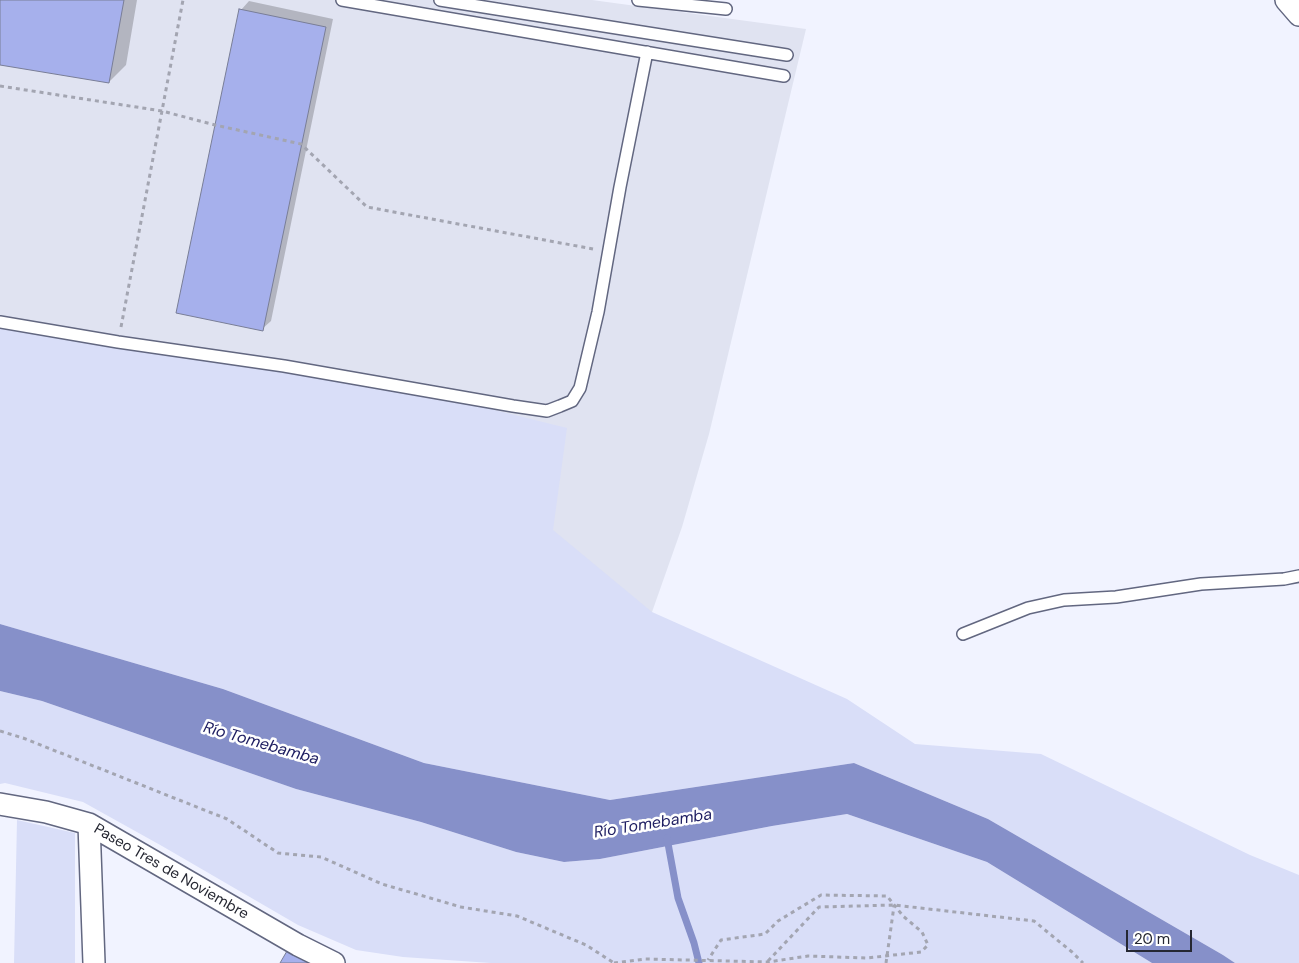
<!DOCTYPE html>
<meta charset="utf-8">
<style>
body{margin:0}
#map{position:relative;width:1299px;height:963px;overflow:hidden;background:#f1f3ff;font-family:"DM Sans",sans-serif}
canvas{display:block}
.scale{position:absolute;left:1126px;top:930px;width:66px;height:22px;box-sizing:border-box;border:2px solid #252732;border-top:0;padding-left:6px;font-size:15px;line-height:18px;white-space:nowrap;color:#252732;-webkit-text-stroke:4px #fff;paint-order:stroke}
</style>
<div id="map">
<canvas width="1299" height="963"></canvas>
<div class="scale">20 m</div>
</div>
<script>
const g = document.querySelector('canvas').getContext('2d');
g.lineJoin = 'round';
function paint(path, color) {
  g.fillStyle = color;
  g.fill(path, 'evenodd');
}
function poly(rows) {
  const path = new Path2D();
  for (const r of rows) {
    path.moveTo(r[0], r[1]);
    for (let i = 2; i < r.length; i += 2) path.lineTo(r[i], r[i + 1]);
  }
  return path;
}
function strokePath(path, color, width, dash) {
  g.strokeStyle = color;
  g.lineWidth = width;
  g.lineCap = dash ? 'butt' : 'round';
  g.setLineDash(dash || []);
  g.stroke(path);
}
function drawText(font, color, halo, rows, align = 'center') {
  g.font = font + ' "DM Sans",sans-serif';
  g.lineWidth = 5;
  g.setLineDash([]);
  g.textBaseline = 'middle';
  g.strokeStyle = halo;
  g.fillStyle = color;
  for (const [text, x, y, turn = 0] of rows) {
    g.save();
    g.translate(x, y);
    g.rotate((+turn || 0) * Math.PI / 180);
    g.textAlign = isNaN(turn) ? turn : align;
    if (halo) g.strokeText(text, 0, 0);
    g.fillText(text, 0, 0);
    g.restore();
  }
}
const built = poly([
 [0,0,592,0,806,29,709,434,682,527,652,612,0,624]
]);
const green = poly([
 [0,328,426,393,567,428,553,530,652,612,847,699,915,744,1041,754,1250,855,1299,875,1299,963,1235,963,1223,955,988,819,854,763,610,800,424,763,223,689,0,624],
 [0,691,42,701,296,789,421,822,516,852,564,862,600,859,772,826,847,814,987,862,1152,963,491,963,403,957,356,950,298,925,162,846,83,802,5,783,0,784],
 [17,820,75,833,75,963,14,963]
]);
const water = poly([
 [0,624,223,689,424,763,610,800,854,763,988,819,1223,955,1235,963,1152,963,987,862,847,814,772,826,600,859,564,862,516,852,421,822,296,789,42,701,0,691]
]);
const shadow = poly([
 [0,0,137,0,126,65,109,82,0,64],
 [249,1,333,19,271,321,262,329,241,10]
]);
const stream = poly([
 [667,838,678,898,694,943,699,963]
]);
const building = poly([
 [0,0,124,0,109,83,0,65,0,0],
 [239,9,326,27,263,331,176,313,239,9],
 [287,951,313,963,280,963,287,951]
]);
const path = poly([
 [0,86,162,111,215,125,301,144,367,207,593,249],
 [121,327,183,0],
 [0,731,23,738,227,819,278,853,321,857,382,884,461,907,517,916,586,945,614,963],
 [768,961,819,907,894,905,1034,921,1072,952,1083,963],
 [614,963,645,959,768,962,808,956,867,958,921,952,928,945,922,932,903,916,887,896,821,895,778,921,765,934,721,940,708,960],
 [886,963,894,906]
]);
const lane = poly([
 [342,0,784,76],
 [440,0,787,55],
 [638,0,726,9],
 [0,322,118,342,284,366,513,406,547,411,560,406,572,401,580,388,598,312,620,187,647,52],
 [963,634,1028,608,1064,600,1116,597,1201,584,1284,579,1299,576]
]);
const street = poly([
 [1286,0,1299,15],
 [0,804,46,812,89,824,298,945,334,963],
 [89,824,94,963]
]);
const streetNames = [
 ["Paseo Tres de Noviembre",171,872,30]
];
const waterNames = [
 ["Río Tomebamba",261,744,16],
 ["Río Tomebamba",653,824,-9]
];
paint(built, '#e0e3f1');
paint(green, '#d9def8');
paint(water, '#8690c9');
paint(shadow, '#0003');
strokePath(stream, '#8690c9', 7);
paint(building, '#a6b0ec');
strokePath(building, '#797e97', 1);
strokePath(lane, '#626780', 14);
strokePath(street, '#626780', 24);
strokePath(path, '#a3a5b1', 3, [4, 4]);
strokePath(lane, '#fff', 11);
strokePath(street, '#fff', 21);
drawText('15px', '#252732', '#fff', streetNames);
drawText('italic 16px', '#202063', '#fff', waterNames);
</script>
